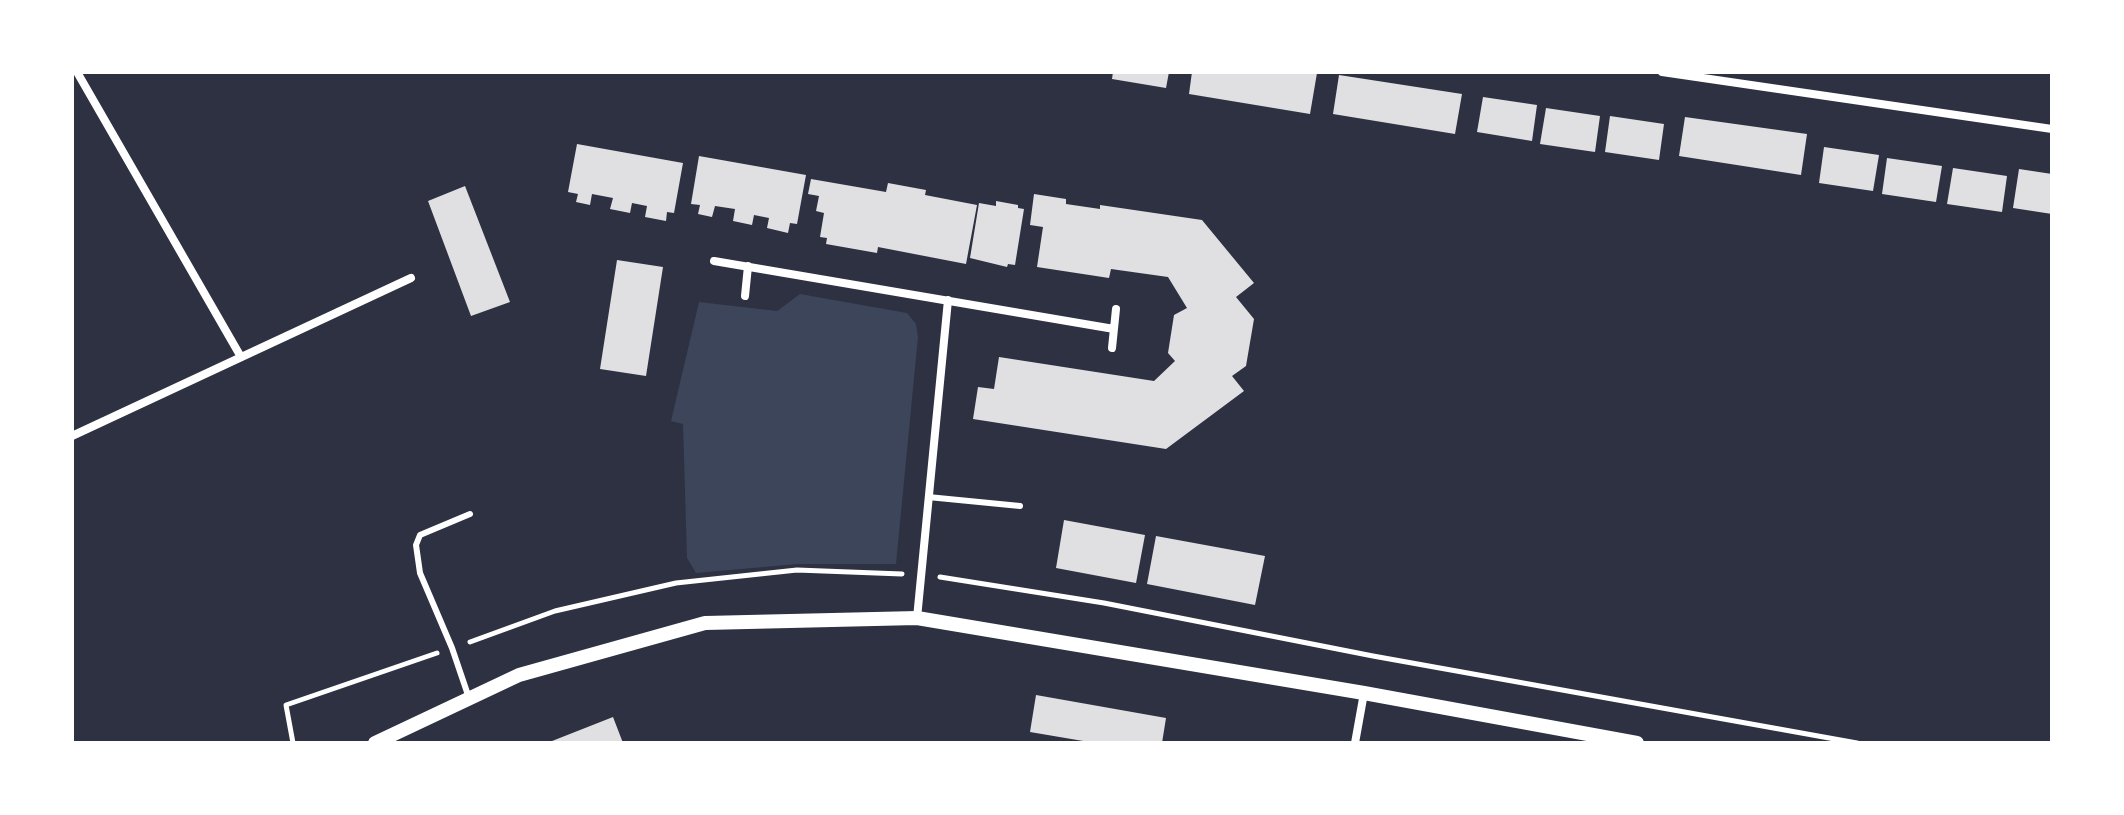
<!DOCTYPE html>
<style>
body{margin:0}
#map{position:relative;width:2124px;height:815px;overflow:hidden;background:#2d3142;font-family:"Alegreya Sans",sans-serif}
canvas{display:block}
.frame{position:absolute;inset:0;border:74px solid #fff;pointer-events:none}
</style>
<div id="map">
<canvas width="2124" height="815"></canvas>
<div class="frame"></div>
</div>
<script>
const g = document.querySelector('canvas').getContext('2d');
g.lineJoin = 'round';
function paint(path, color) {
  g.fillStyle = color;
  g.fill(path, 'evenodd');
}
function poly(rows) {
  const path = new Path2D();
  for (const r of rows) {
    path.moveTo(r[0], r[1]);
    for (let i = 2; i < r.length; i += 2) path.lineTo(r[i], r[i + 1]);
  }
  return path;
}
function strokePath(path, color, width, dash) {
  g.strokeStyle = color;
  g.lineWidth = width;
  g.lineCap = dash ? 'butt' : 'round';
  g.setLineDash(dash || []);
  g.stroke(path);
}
const green = poly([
 [800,294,907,313,916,324,918,337,896,564,798,564,696,573,687,558,683,424,671,421,699,302,777,311]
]);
const building = poly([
 [1113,72,1169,72,1166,88,1112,79],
 [1192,72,1317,73,1310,114,1189,94],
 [1339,75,1462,94,1455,134,1333,114],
 [1483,97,1537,105,1532,141,1477,132],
 [1546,108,1600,116,1595,152,1540,144],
 [1610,116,1664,124,1659,160,1605,152],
 [1685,117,1807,134,1801,175,1679,156],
 [577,144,683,163,674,213,667,212,666,221,645,217,647,206,632,203,630,213,610,209,613,198,592,194,590,205,576,202,578,194,568,192],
 [1824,147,1879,155,1873,191,1819,183],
 [699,156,806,175,797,224,790,223,788,233,767,228,769,218,754,215,752,225,733,221,735,209,715,206,712,217,698,214,700,205,691,204],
 [1887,158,1942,166,1936,202,1882,194],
 [1953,168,2007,176,2002,212,1947,204],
 [2019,169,2052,174,2052,214,2013,208],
 [811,179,886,192,888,183,926,190,925,195,977,205,966,264,878,247,877,253,826,244,827,238,820,237,824,213,816,211,819,196,808,194],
 [465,186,510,302,471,316,428,201],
 [1034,194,1066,199,1066,204,1100,209,1100,205,1202,220,1254,283,1236,297,1254,319,1246,366,1232,376,1244,391,1166,449,973,419,978,387,994,389,999,357,1154,381,1175,361,1168,353,1174,315,1187,308,1168,277,1111,269,1109,278,1037,267,1043,227,1030,225],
 [996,201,1018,205,1018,208,1024,209,1015,265,1008,264,1007,267,970,258,979,203,996,206],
 [617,260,663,267,646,376,600,369],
 [1064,520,1145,535,1136,583,1056,568],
 [1156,536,1265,556,1255,605,1147,584],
 [1036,695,1166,718,1162,743,1095,743,1030,732],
 [613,717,623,743,547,743]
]);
const path = poly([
 [940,577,1104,603,1373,656,1857,743],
 [470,642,555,611,676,583,797,570,902,574],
 [293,743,286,705,437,653]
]);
const service = poly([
 [928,497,1020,506],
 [469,698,452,648,420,573,416,545,420,535,470,514]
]);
const minor = poly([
 [77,72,241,357],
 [1662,72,2052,129],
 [714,261,1114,329],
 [745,296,748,266],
 [1112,348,1116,309],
 [72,436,411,278],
 [917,618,948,300],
 [1355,743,1364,693]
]);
const tertiary = poly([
 [375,743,519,675,705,623,917,618,1364,693,1637,743]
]);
paint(green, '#3c4559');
paint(building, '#e0e0e3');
strokePath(path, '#fff', 5);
strokePath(service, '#fff', 6);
strokePath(minor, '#fff', 8);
strokePath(tertiary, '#fff', 14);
</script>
